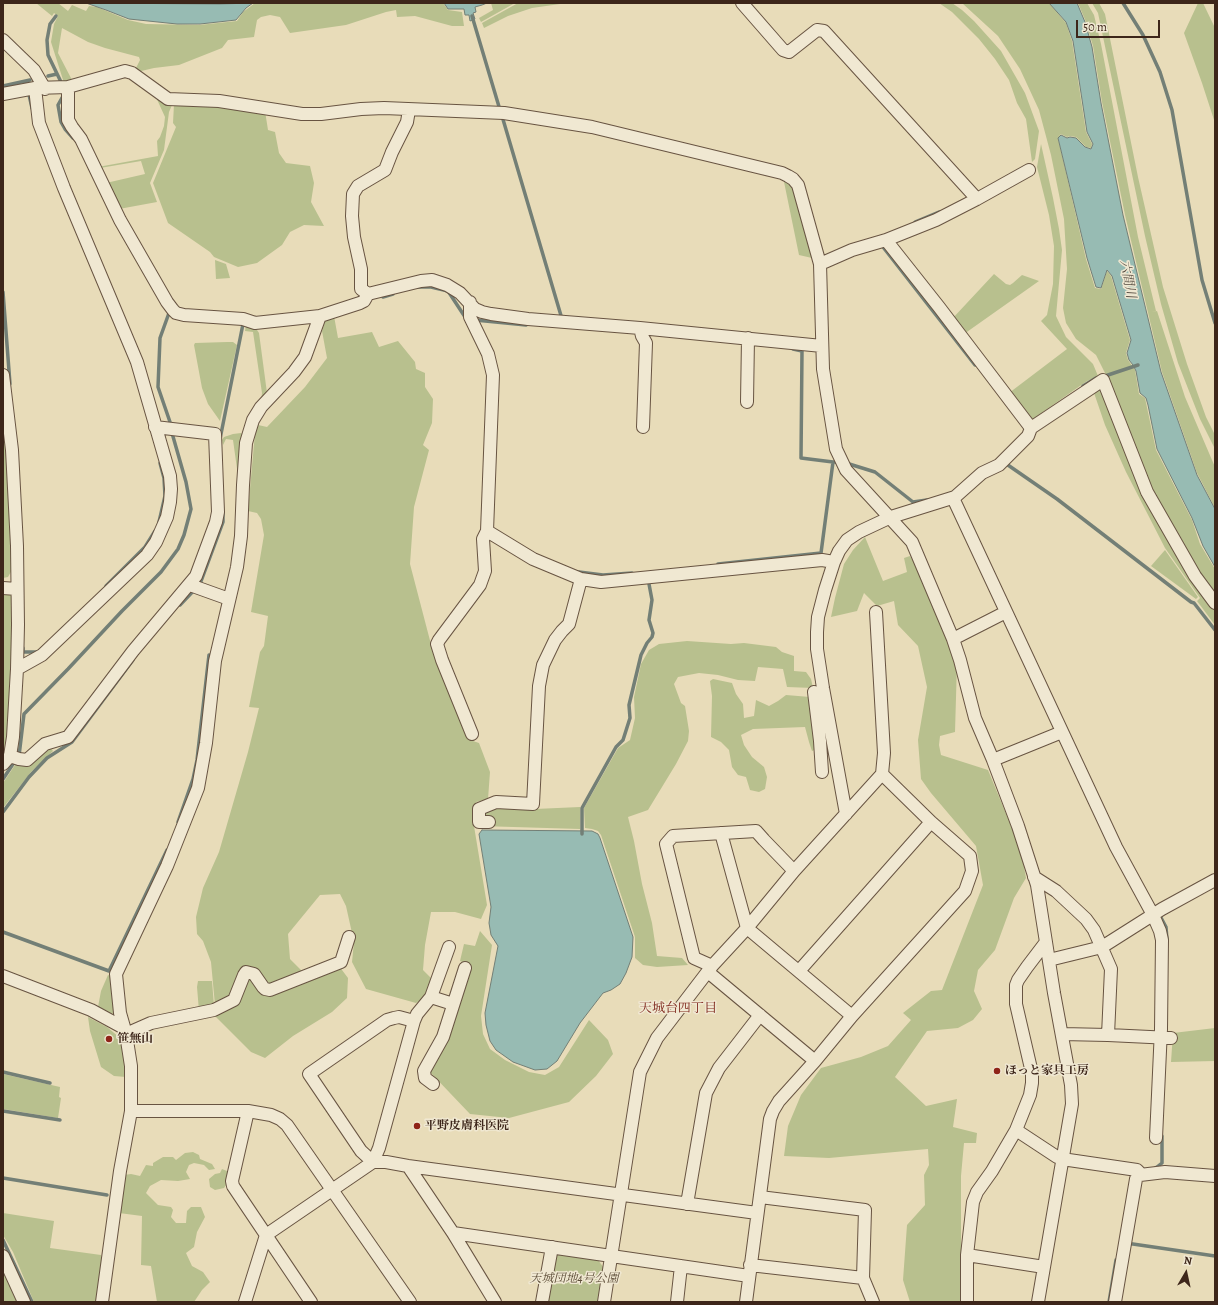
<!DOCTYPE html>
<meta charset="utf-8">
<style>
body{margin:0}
#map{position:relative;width:1218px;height:1305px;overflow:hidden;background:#e8dcb9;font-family:Alegreya,serif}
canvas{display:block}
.frame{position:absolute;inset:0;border:4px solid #3d261a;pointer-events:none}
.north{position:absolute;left:1166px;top:1253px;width:40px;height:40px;-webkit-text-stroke:3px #f0e8d2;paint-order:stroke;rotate:9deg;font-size:11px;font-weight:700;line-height:16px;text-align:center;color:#3d261a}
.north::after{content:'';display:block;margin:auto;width:14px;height:18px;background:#3d261a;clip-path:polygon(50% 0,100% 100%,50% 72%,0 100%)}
.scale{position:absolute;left:1076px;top:20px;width:84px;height:18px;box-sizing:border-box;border:2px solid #3d261a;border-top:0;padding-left:5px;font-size:12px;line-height:14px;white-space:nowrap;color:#3d261a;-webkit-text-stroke:3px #f0e8d2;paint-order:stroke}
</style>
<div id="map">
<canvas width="1218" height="1305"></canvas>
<div class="frame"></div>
<div class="north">N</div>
<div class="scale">50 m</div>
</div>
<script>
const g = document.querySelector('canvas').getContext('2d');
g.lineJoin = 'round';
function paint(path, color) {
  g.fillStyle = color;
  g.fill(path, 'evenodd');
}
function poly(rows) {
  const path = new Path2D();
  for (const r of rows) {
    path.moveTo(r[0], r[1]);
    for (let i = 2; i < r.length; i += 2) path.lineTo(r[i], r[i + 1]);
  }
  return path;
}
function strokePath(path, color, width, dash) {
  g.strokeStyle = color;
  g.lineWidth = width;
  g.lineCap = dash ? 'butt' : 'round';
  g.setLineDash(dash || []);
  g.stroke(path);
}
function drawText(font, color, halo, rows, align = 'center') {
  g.font = font + ' Alegreya,"Noto Serif JP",serif';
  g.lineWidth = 3;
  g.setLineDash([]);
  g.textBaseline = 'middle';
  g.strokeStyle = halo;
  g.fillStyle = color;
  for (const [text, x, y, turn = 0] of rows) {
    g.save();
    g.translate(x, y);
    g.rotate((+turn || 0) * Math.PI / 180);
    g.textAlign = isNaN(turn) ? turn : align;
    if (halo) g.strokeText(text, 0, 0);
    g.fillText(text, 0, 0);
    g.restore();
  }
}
const green = poly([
 [36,3,58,3,68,11,72,5,86,11,89,6,97,7,128,20,146,24,199,25,237,21,243,12,255,3,443,3,448,10,462,12,464,26,452,26,415,16,397,17,396,10,386,12,346,25,290,33,280,17,270,15,261,17,257,20,254,37,228,40,222,48,179,65,154,68,137,72,135,70,140,60,139,57,105,48,88,42,62,28,58,53,72,80,64,83,51,42,54,24,58,16,54,13,52,16],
 [491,3,515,3,481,22,479,18,493,10],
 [518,3,567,3,532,8,508,16,484,28,482,23],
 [939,3,952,3,962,10,974,21,1001,51,1025,93,1039,131,1035,159,1032,162,1026,119,1017,103,1009,80,995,59,979,39,952,12],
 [962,3,1049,3,1066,23,1072,41,1086,132,1092,144,1091,148,1086,147,1076,137,1070,136,1067,137,1061,134,1058,138,1086,259,1095,288,1101,289,1107,271,1111,276,1130,340,1126,353,1128,360,1135,370,1139,394,1145,398,1156,450,1192,520,1200,544,1215,569,1215,597,1168,524,1124,428,1105,373,1096,355,1076,339,1066,323,1063,308,1067,269,1064,219,1051,155,1039,110,1020,69,998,36],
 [1078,3,1087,3,1094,15,1101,44,1138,237,1156,311,1152,312,1157,311,1185,397,1215,467,1215,508,1197,473,1162,372,1125,215,1102,102,1093,46,1086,22],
 [1092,3,1099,3,1105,14,1138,177,1163,287,1187,364,1206,417,1215,435,1215,449,1200,419,1178,363,1161,304,1145,236,1098,13],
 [1198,3,1203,3,1215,28,1215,123,1202,83,1184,33],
 [155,95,172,105,169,112,164,150,150,183,157,202,119,209,98,167,158,156,157,141,160,137,164,126,165,117],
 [141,161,145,174,106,183,100,168],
 [194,102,265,111,268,130,275,132,279,153,286,163,310,166,314,183,311,202,324,226,304,225,290,232,282,245,257,263,238,267,214,257,210,252,168,223,153,183,176,127,173,123,174,104],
 [1041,144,1053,198,1059,229,1062,250,1056,316,1066,337,1093,364,1098,376,1087,381,1030,421,1009,393,1067,349,1041,321,1047,315,1053,284,1054,246,1049,215,1037,167],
 [783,177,791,181,813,257,812,258,799,255],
 [215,260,226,264,230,278,216,279],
 [994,274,1006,284,1010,285,1013,283,1022,275,1039,281,964,334,952,319],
 [334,316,338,338,372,332,379,347,398,341,415,362,416,369,425,373,425,387,433,399,432,423,423,445,429,450,414,507,410,564,433,652,470,740,479,743,490,772,488,799,476,802,474,826,487,905,481,919,455,912,431,912,425,945,423,970,432,979,425,997,416,1003,366,989,352,962,354,942,346,906,340,894,320,895,288,934,290,959,305,974,271,987,255,971,231,996,215,1005,211,962,203,941,197,934,196,917,203,888,219,852,248,752,259,708,249,707,260,652,264,646,268,616,251,612,264,535,261,519,257,513,248,511,255,433,258,425,267,427,305,387,327,358,322,331,326,319],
 [246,325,255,327,259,333,267,393,261,400,262,393,253,332,245,331],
 [227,342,233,342,237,345,220,421,208,404,202,388,194,345,195,343],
 [1101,384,1188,569,1215,609,1215,625,1197,601,1200,598,1165,548,1126,472,1105,425,1093,390],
 [3,402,10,482,12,570,8,577,3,578],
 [241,433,243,435,239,483,233,440,226,439,223,445,222,440,224,437,233,434],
 [865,537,883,581,907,572,904,558,910,556,921,575,957,663,955,732,940,736,939,745,941,755,988,770,1021,850,1026,878,1014,898,995,950,978,970,974,991,982,1009,973,1020,958,1028,927,1031,895,1077,926,1106,957,1099,953,1127,977,1133,976,1143,964,1143,961,1176,961,1302,910,1302,903,1280,907,1225,925,1205,924,1175,929,1165,928,1149,829,1158,784,1156,788,1126,801,1095,821,1068,861,1057,888,1046,911,1020,903,1013,931,991,942,990,983,885,976,846,931,793,921,779,918,740,927,687,918,646,898,625,894,601,877,606,864,593,857,611,831,617,835,598,844,564,853,550],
 [1165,550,1198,597,1196,599,1151,566],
 [3,592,11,595,13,601,11,662,6,747,3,750],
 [687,641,731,644,744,643,776,647,782,652,794,656,794,671,806,672,811,679,813,688,787,687,783,669,758,667,755,681,738,680,718,675,699,673,678,677,674,684,681,703,685,706,689,731,688,741,676,764,648,810,628,817,634,841,642,884,652,923,657,956,682,958,688,965,657,967,643,965,635,958,635,937,601,835,598,831,592,829,585,828,584,808,618,748,630,740,635,718,634,697,641,664,649,650,659,644],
 [713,679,732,683,736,694,743,704,744,718,754,716,756,700,769,706,778,701,786,695,810,697,817,749,812,751,809,742,805,727,753,729,741,735,744,745,752,757,764,767,767,777,765,789,759,792,750,790,746,777,738,775,732,767,729,750,721,742,711,737,712,696,710,681],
 [50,747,53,751,31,772,3,808,3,783,15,765],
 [495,806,535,809,580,807,580,829,480,826,483,811],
 [480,931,492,945,481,1016,483,1034,490,1049,505,1060,529,1072,545,1075,559,1067,589,1020,608,1040,613,1054,596,1076,569,1102,509,1118,470,1114,429,1071,447,1039,471,965,460,961,464,944,475,946],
 [339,966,348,978,347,998,332,1012,293,1036,265,1058,251,1052,213,1014,248,976,262,990],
 [108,975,113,977,111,985,112,1000,115,1012,110,1015,98,1007,101,991],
 [198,981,212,981,214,1006,199,1011,197,987],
 [88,1017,107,1027,120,1038,124,1054,126,1077,114,1076,101,1067,90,1031],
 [1215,1028,1215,1061,1171,1062,1173,1033],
 [3,1074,60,1087,59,1097,61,1098,58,1118,3,1109],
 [193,1152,199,1155,200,1159,212,1164,215,1169,209,1170,204,1165,194,1163,189,1165,186,1172,190,1179,178,1181,161,1180,150,1186,146,1193,158,1205,171,1207,173,1210,171,1217,176,1223,186,1223,187,1211,191,1207,201,1207,205,1217,197,1232,194,1247,186,1253,192,1266,203,1272,210,1282,202,1290,194,1302,157,1302,151,1266,141,1265,142,1216,119,1213,124,1175,131,1174,140,1176,146,1165,153,1166,153,1163,163,1157,173,1157,176,1160,185,1153],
 [222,1169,227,1171,229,1175,229,1181,224,1188,215,1190,210,1187,209,1179,215,1174,220,1173],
 [3,1213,54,1221,50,1248,101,1255,102,1264,97,1302,34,1302,13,1252,3,1235],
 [562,1254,598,1260,604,1268,599,1302,547,1302,554,1255],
 [3,1263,20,1302,3,1302]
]);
const water = poly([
 [86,3,219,4,253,3,246,8,236,20,200,24,177,24,129,19,106,10,86,3],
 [444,3,487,3,482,5,475,7,476,12,473,13,475,19,470,21,469,15,465,15,464,9,448,9,444,3],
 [1049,3,1077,3,1085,22,1092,47,1101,103,1123,215,1161,372,1197,475,1215,509,1215,567,1203,546,1192,518,1157,449,1148,405,1146,398,1140,393,1136,371,1133,365,1129,360,1127,353,1131,340,1112,276,1107,270,1101,288,1096,287,1087,258,1058,138,1061,135,1067,138,1070,137,1076,138,1085,147,1091,149,1093,144,1087,132,1073,41,1066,22,1049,3],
 [482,830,592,831,598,834,600,838,633,937,632,957,626,973,620,984,611,990,603,993,580,1023,557,1061,547,1069,535,1070,513,1062,496,1050,490,1041,486,1025,485,1013,498,946,491,935,489,923,491,907,479,834,482,830]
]);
const stream = poly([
 [1123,3,1143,35,1160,72,1172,110,1202,280,1215,323],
 [56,16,50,24,47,40,48,55,61,82],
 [472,16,500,110],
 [48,76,57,74],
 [26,81,32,108],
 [3,86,30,80],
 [63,96,58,105,61,122,65,129,73,138],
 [502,116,562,319],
 [915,222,939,212],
 [882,243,883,247,975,365],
 [416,287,431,287,448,291,467,320],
 [3,292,10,384],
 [383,297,393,294],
 [169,313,160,338,158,387,170,422],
 [475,320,526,325],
 [793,349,802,351,801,458,833,462],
 [1102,377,1138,365],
 [1083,386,1096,378],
 [220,439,243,324],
 [846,463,875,472,913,502,927,500],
 [1005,463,1057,499,1191,602,1194,603,1215,630],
 [159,522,165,496,164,478,160,463],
 [718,564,821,553,833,462,840,462],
 [579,572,603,575,632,573],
 [106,586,145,547,155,531],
 [180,605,200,584,223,522,223,513],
 [23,648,23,652,39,652],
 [19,756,24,714,68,669,122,611,161,572,178,549,184,535,191,509,186,482,172,433],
 [3,779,15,761],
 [3,812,29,777,47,758,72,742,133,660],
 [178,822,193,779,197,760,209,655],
 [582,834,582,808,616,747,623,740,630,718,629,705,641,655,647,643,652,637,653,633,649,620,652,600,649,584],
 [1159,914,1166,927,1167,940],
 [3,932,109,971,167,850],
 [3,1072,50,1083],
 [3,1111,60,1120],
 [1155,1168,1157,1167,1162,1163,1162,1136],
 [3,1178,107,1195],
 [3,1240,32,1302],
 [1126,1243,1215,1256],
 [1109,1302,1116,1260]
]);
const minor = poly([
 [742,3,783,50,789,52,817,30,824,31,977,199],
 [3,40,34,70,45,89],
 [68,87,68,120,72,127,81,139,120,220,167,302,173,310,176,313,184,315,243,319,255,323,320,316],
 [35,88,68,87,125,71,132,73,168,99,219,101,302,114,321,114,361,109,384,108,504,113,592,127,782,173,788,176,793,179,798,185,820,264,823,369,836,449,846,470,912,542,953,639,960,660,975,718,993,760,1018,826,1037,885,1054,993,1071,1085,1072,1104,1038,1302],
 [3,94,35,88,39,123,64,188,137,362,170,476,171,489,170,502,167,517,156,542,147,555,42,655,17,669],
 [886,240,939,307,1031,428],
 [820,264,852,250,886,240,936,220,977,199,1029,170],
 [368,294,361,289,361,269,354,237,352,216,353,194,358,186,385,170,392,152,407,122,409,110],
 [470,302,470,317,488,354,493,375,487,531,533,559,581,579,601,582,822,560,834,562],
 [640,328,642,336,646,343,643,427],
 [3,375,12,450,17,546,18,625,17,669,13,737,10,756,3,764],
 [747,402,748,338],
 [953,498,1116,847,1153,915,1160,931,1162,940,1161,1029,1156,1138],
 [190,585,229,599],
 [3,588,17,589],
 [876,612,884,753,882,774],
 [953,639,1006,612],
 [814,692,820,741,822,772],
 [472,734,442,660,437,644,439,640,480,585,485,571,483,539,487,531],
 [10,756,19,759,27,760,45,744,68,737,133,651,196,576,216,522,218,512,215,434,155,427],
 [993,760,1062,732],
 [846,814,823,688,817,649,817,632,818,617,825,590,834,562,839,551,847,540,859,532,891,517,955,497,982,473,999,465,1028,436,1031,428,1103,380,1147,492,1195,576,1215,603],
 [489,822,479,822,479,809,496,802,533,804,539,686,543,665,555,640,562,631,569,624,581,579],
 [721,833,747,928,852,1016],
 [1034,877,1056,891,1086,919,1094,930,1111,969,1108,1035,1062,1034],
 [1049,960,1102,947,1162,909,1215,880],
 [712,966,694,958,666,844,673,836,756,831,764,840,794,871],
 [799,971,931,822],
 [708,972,815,1061],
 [3,976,91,1010,124,1028],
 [431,997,453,1004],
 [414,1021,399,1017,394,1018,387,1020,309,1074,361,1151,373,1162,379,1148,414,1021,417,1014,431,997,449,947],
 [126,1034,151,1023,214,1010,234,1000,244,975,246,972,254,974,263,987,265,989,270,990,341,962,349,937],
 [1108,1035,1171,1038],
 [433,1084,425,1078,424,1071,443,1037,465,968],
 [131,1111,248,1111,271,1115,280,1119,287,1125,410,1302],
 [248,1111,232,1181,233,1186,311,1302],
 [1016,1130,1057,1157,1062,1159,1137,1170,1140,1173,1136,1179,1115,1302],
 [408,1166,453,1233,495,1302],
 [1140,1175,1165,1172,1215,1176],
 [687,1204,706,1093,719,1068,760,1015],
 [453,1233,749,1276],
 [967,1255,1044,1267],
 [3,1256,24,1302],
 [750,1265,863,1278,865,1210,760,1197],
 [863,1278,873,1302],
 [102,1302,120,1171,131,1111,131,1066,126,1034,120,1013,116,974,167,866,198,788,206,743,215,661,237,567,241,536,243,485,246,443,249,433,253,420,261,407,294,372,305,357,320,316,360,303,364,301,368,294,421,281,432,280,447,285,460,293,475,309,482,312,491,314,528,319,640,328,822,346],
 [245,1302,266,1235,373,1162,386,1162,408,1166,757,1213],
 [542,1302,552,1247],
 [604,1302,640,1072,657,1038,712,966,747,928,794,871,882,774,931,822,970,856,972,871,965,891,852,1016,815,1061,779,1101,773,1111,770,1119,746,1302],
 [677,1302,681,1266],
 [967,1302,967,1255,973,1202,977,1192,992,1171,1016,1130,1030,1095,1032,1083,1032,1073,1016,1004,1016,985,1018,980,1027,967,1046,942]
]);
const markers = [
 [109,1039,4,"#8f2418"],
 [997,1071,4,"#8f2418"],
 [417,1126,4,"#8f2418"]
];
const poiNames = [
 ["笹無山",117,1039],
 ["ほっと家具工房",1005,1071],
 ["平野皮膚科医院",425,1126]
];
const parkNames = [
 ["天城団地4号公園",574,1279]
];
const waterNames = [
 ["六間川",1127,279,79]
];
const neighbourhoodNames = [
 ["天城台四丁目",678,1009]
];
paint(green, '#b8c08e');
paint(water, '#97bbb3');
strokePath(water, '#737f76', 1);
strokePath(stream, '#737f76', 3.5);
strokePath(minor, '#685442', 14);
strokePath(minor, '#f0e8d2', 12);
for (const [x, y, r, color] of markers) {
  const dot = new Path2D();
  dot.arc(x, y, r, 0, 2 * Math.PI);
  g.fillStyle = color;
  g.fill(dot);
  strokePath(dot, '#f0e8d2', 1.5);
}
drawText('bold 12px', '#3d261a', '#f0e8d2', poiNames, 'left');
drawText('italic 12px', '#5c4c37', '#f0e8d2', parkNames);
drawText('italic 13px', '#544b40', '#f0e8d2', waterNames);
drawText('13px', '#7a1f14', '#f0e8d2', neighbourhoodNames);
</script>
